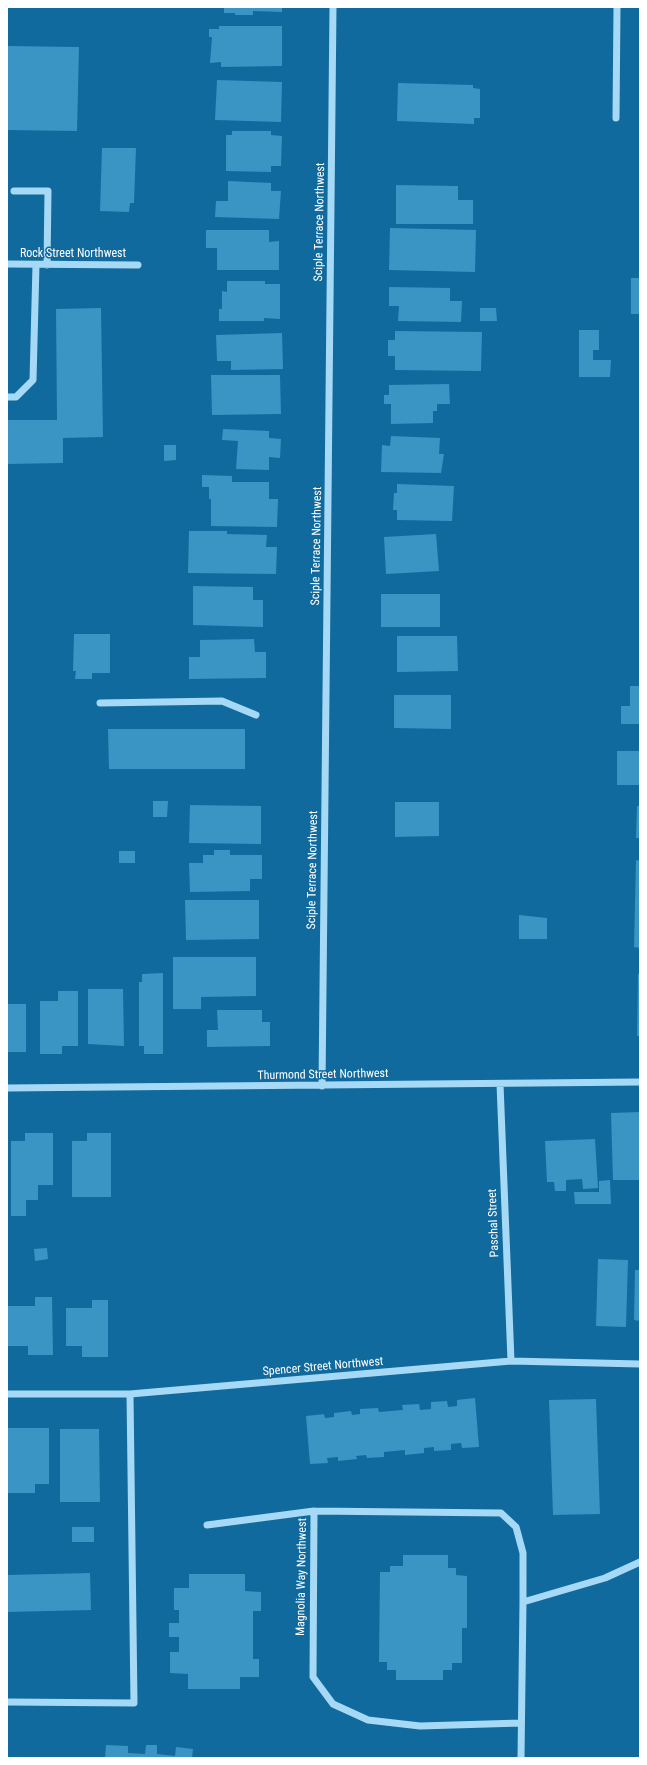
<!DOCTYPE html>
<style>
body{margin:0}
#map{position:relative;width:647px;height:1765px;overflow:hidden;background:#116a9d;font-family:"Roboto Condensed",sans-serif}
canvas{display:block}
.frame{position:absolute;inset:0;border:8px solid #fff;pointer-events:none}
</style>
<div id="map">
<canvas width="647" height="1765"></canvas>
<div class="frame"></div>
</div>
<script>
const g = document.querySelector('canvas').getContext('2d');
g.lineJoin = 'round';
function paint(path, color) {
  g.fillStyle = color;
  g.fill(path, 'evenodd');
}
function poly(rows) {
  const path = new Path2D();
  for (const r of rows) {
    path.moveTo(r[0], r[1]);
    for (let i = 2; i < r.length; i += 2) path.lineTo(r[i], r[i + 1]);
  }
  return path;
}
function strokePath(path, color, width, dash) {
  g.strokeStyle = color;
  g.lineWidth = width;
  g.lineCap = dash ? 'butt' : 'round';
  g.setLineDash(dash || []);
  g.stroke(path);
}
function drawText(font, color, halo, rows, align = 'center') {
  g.font = font + ' "Roboto Condensed",sans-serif';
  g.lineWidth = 3;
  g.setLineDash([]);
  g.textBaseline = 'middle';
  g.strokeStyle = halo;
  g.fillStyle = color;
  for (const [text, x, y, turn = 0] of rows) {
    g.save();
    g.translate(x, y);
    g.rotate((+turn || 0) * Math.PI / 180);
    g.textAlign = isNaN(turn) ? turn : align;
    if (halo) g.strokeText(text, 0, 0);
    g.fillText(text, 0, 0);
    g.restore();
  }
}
const building = poly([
 [224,7,282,7,282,12,253,11,253,15,235,15,235,13,224,13],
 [219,26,282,26,282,66,221,67,221,62,210,63,212,37,209,37,209,29,219,29],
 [7,46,79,47,77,131,7,130],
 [217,80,282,82,281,122,215,120],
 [398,83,473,85,473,88,480,89,480,118,474,118,474,124,397,121],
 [232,131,271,131,271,135,282,136,281,166,271,166,271,172,226,171,226,135,232,135],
 [102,148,136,148,134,203,130,203,129,212,100,211],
 [228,181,271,183,271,191,281,191,279,219,215,217,216,201,228,201],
 [396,185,458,186,458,200,473,200,473,224,396,224],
 [390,228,476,230,475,272,389,270],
 [206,230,269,230,269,242,279,241,279,270,217,270,217,248,206,248],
 [631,278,640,278,640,314,631,314],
 [227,281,265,281,265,284,280,284,280,319,264,318,264,321,219,321,219,309,222,309,222,291,227,292],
 [389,287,450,288,450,301,462,301,461,322,398,321,399,306,389,306],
 [101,308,103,437,63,438,63,463,7,464,7,420,57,420,56,309],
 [480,308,496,308,497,321,480,321],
 [579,330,599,330,599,350,593,350,593,360,611,360,610,377,579,377],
 [395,331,482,332,481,371,395,370,395,356,388,356,388,340,395,340],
 [282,333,283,369,231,370,231,361,217,361,216,335],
 [211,375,280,375,281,414,212,415],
 [449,384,450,404,437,404,437,411,433,411,433,423,391,424,391,404,384,404,384,395,389,395,389,385],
 [223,429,269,431,269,438,281,439,280,458,269,457,269,470,236,469,238,441,222,440],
 [391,436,440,438,439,454,444,454,441,473,381,472,382,445,390,446],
 [164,445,176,445,176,460,164,461],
 [202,475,232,476,232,482,269,482,269,499,278,499,277,527,211,526,211,499,209,499,209,487,202,487],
 [397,484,454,486,452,521,397,520,397,510,393,510,394,493,397,493],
 [189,531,227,531,227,534,267,535,266,547,277,547,276,574,188,573],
 [436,534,439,571,386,574,384,537],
 [193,586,253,587,253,600,263,600,263,627,193,625],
 [381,594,440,594,440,627,381,627],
 [74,634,110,634,110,673,92,673,92,679,75,679,76,671,73,671],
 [397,636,457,636,458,671,397,672],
 [254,639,255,652,266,652,266,678,189,679,189,657,200,657,200,640],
 [630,686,640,686,640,724,621,724,621,706,630,706],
 [394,695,451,695,451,729,394,728],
 [108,729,245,729,245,769,109,769],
 [617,751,640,751,640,785,617,785],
 [153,801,168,801,167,817,153,817],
 [395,802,439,802,439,836,395,837],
 [190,805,261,806,261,844,189,843],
 [637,806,640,806,640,838,636,838],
 [214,850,230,850,230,855,262,855,262,879,250,879,250,891,190,892,189,863,203,863,203,855,214,855],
 [119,851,135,851,135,863,119,863],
 [636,860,640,861,640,948,634,947],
 [185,900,259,900,259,939,186,940],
 [519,915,547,918,547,939,519,939],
 [173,957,256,957,256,996,201,997,201,1009,173,1009],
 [163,973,163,1054,144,1054,144,1046,139,1046,139,982,142,982,142,974],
 [638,974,640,974,640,1036,637,1036],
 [88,989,123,989,124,1046,88,1044],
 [58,991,78,991,78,1046,62,1046,62,1054,40,1054,40,1001,58,1001],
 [7,1004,26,1004,26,1052,7,1052],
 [217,1010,262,1010,262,1022,270,1022,270,1046,207,1047,207,1030,218,1030],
 [640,1112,640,1180,613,1180,611,1113],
 [25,1133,53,1133,53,1185,38,1185,38,1200,26,1200,26,1216,11,1216,11,1141,25,1141],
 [87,1133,111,1133,111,1197,72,1197,72,1141,87,1141],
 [595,1139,598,1188,583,1189,582,1179,566,1180,566,1191,555,1191,554,1182,547,1182,545,1141],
 [610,1180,611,1204,575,1204,574,1192,599,1192,599,1181],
 [47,1248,48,1259,35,1261,34,1249],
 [598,1259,628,1260,626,1327,596,1326],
 [635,1270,640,1270,640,1321,634,1320],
 [35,1297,52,1297,53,1355,28,1355,28,1346,8,1346,8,1306,35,1306],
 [92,1300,108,1300,108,1357,82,1357,82,1346,66,1346,66,1308,92,1308],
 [475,1398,479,1447,462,1448,461,1443,451,1444,451,1450,434,1451,434,1447,424,1448,424,1453,405,1455,405,1450,384,1452,384,1457,367,1458,366,1455,356,1456,357,1459,338,1461,338,1457,327,1458,328,1463,310,1464,306,1416,324,1414,325,1418,334,1417,334,1413,351,1411,352,1415,360,1414,360,1409,378,1408,379,1412,403,1410,402,1405,419,1404,420,1410,431,1409,431,1402,447,1401,448,1407,457,1406,457,1400],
 [596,1399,600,1514,553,1515,549,1400],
 [7,1428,49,1428,49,1484,35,1484,35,1493,7,1493],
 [60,1429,99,1429,100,1502,60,1502],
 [72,1527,94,1527,94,1542,72,1542],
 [403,1555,448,1555,448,1568,456,1568,456,1575,467,1576,467,1628,462,1628,462,1663,452,1663,452,1670,443,1670,443,1680,396,1680,396,1670,387,1670,387,1662,379,1662,380,1572,390,1572,390,1566,403,1566],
 [90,1573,91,1610,7,1612,7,1575],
 [189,1574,245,1574,245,1591,261,1592,261,1611,253,1611,253,1659,259,1659,259,1677,240,1677,240,1689,188,1689,188,1674,170,1673,170,1652,179,1652,179,1637,169,1637,169,1623,179,1623,179,1610,174,1610,174,1588,189,1588],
 [106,1745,128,1746,128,1753,145,1754,146,1745,157,1745,157,1754,175,1756,176,1747,193,1749,192,1758,105,1758]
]);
const minor = poly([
 [616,118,617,7],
 [14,191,48,191,47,265],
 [7,264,138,265],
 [7,397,16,397,33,380,36,265],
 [100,703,222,701,256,715],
 [500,1084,511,1361],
 [322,1086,333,7],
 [7,1088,640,1082],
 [7,1394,130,1394,511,1361,640,1364],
 [207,1525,314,1511],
 [523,1602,605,1578,640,1562],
 [7,1702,134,1703,130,1394],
 [521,1758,523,1602,523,1553,516,1527,501,1513,314,1511,313,1677,333,1704,368,1720,420,1726,521,1723]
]);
const streetNames = [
 ["Sciple Terrace Northwest",320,222,-89],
 ["Rock Street Northwest",73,254],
 ["Sciple Terrace Northwest",317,546,-89],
 ["Sciple Terrace Northwest",313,870,-89],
 ["Thurmond Street Northwest",323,1075,-1],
 ["Paschal Street",494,1223,-92],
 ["Spencer Street Northwest",323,1367,-5],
 ["Magnolia Way Northwest",302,1577,-89]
];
paint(building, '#3a94c4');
strokePath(minor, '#a6d9f5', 7);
drawText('12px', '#fff', '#116a9d', streetNames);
</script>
